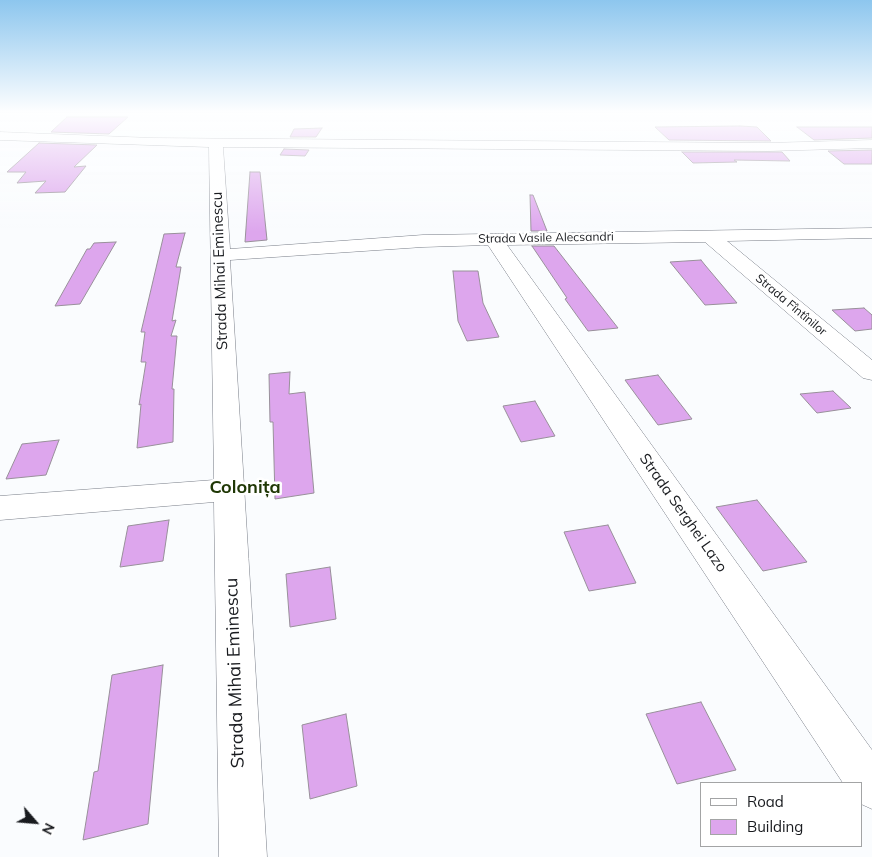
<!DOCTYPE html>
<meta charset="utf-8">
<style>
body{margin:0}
#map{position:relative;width:872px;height:857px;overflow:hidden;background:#fafcfe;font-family:Mulish,sans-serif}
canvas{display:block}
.legend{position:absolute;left:700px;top:782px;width:162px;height:65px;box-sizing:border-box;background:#fff;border:1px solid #a3a4a5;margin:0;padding:6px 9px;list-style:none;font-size:15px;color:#191b1f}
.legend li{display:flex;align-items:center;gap:10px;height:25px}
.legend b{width:25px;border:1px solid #a3a4a5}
.north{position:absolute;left:10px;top:797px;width:50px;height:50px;-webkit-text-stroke:4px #fff;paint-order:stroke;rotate:117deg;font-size:14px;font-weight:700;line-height:20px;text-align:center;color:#191b1f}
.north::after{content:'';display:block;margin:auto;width:18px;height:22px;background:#191b1f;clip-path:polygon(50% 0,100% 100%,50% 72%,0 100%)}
</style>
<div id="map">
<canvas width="872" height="857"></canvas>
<ul class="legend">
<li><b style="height:6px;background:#fff"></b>Road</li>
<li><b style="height:14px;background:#dda6ed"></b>Building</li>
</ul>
<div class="north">N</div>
</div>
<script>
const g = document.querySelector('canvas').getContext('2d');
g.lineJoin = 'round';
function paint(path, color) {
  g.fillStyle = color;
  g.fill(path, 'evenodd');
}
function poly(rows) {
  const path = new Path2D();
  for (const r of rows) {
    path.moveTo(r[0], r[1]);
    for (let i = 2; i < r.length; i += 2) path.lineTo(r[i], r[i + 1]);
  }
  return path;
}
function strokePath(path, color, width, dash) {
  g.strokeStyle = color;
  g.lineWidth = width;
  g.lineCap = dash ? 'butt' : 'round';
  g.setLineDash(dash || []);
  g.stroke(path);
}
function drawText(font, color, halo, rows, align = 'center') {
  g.font = font + ' Mulish,sans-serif';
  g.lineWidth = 5;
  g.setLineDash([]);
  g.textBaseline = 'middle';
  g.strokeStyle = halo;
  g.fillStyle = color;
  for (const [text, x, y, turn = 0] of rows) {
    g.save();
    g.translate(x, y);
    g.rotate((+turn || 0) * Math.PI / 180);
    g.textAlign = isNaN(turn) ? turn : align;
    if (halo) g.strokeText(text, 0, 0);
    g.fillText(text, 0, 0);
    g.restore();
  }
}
const building = poly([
 [67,117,128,117,109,134,51,132,67,117],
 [740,126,757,127,771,141,669,140,655,127,740,126],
 [797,127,872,127,872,138,814,140,797,127],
 [322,128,316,137,290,137,294,129,322,128],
 [39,143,97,145,74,167,86,166,65,192,35,193,46,181,17,183,26,172,7,172,39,143],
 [284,149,309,150,305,156,280,155,284,149],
 [872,150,872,164,844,164,828,151,872,150],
 [682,152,782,152,790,161,734,160,737,162,693,163,682,152],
 [250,172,260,172,267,240,245,242,250,172],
 [530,195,533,195,547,231,531,231,530,195],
 [185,233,176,267,181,267,172,321,176,320,171,336,177,336,172,389,174,389,173,442,137,448,141,404,139,405,146,362,141,362,145,332,141,332,164,234,185,233],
 [116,242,80,304,55,306,87,249,90,249,94,243,116,242],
 [532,246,554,246,618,328,588,331,565,299,567,298,532,246],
 [701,260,705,265,737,303,705,305,670,262,701,260],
 [453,271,478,271,483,303,499,337,467,341,458,321,453,271],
 [864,308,872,315,872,329,855,331,832,310,864,308],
 [290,372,289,394,305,392,314,493,275,499,273,422,270,422,269,374,290,372],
 [658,375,692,419,658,425,625,380,658,375],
 [833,391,851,408,817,413,800,394,833,391],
 [535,401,555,436,521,442,503,406,535,401],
 [59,440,46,475,6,479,22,444,59,440],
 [757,500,807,562,763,571,716,507,757,500],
 [169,520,163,561,120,567,128,526,169,520],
 [608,525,636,583,589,591,564,532,608,525],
 [330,567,336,619,290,627,286,574,330,567],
 [163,665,148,824,83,840,94,772,98,771,112,675,163,665],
 [701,702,736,770,677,784,646,714,701,702],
 [346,714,357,786,310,799,302,725,346,714]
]);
const minor = poly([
 [0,132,152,138,768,143,872,140,872,148,768,151,223,147,230,249,423,235,872,228,872,238,727,241,872,360,872,380,863,378,705,242,507,245,872,750,872,809,861,804,861,783,843,783,488,245,423,247,230,260,267,857,219,857,214,502,0,520,0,496,214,480,209,147,0,140,0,132]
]);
const farStreetnames = [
 ["Strada Vasile Alecsandri",546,238,-1],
 ["Strada Fîntînilor",791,305,40]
];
const streetNames = [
 ["Strada Mihai Eminescu",220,271,-92],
 ["Strada Serghei Lazo",683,513,55]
];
const quarterNames = [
 ["Colonița",245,488]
];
const nearStreetnames = [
 ["Strada Mihai Eminescu",235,673,-92]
];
paint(building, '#dda6ed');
strokePath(building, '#98909a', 1);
strokePath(minor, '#797e88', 1);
paint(minor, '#fff');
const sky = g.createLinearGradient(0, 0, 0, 232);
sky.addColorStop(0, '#8dc6ee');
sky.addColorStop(0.48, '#fdfeff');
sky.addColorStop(1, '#fdfeff00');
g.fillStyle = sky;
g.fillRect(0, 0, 872, 232);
drawText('12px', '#191b1f', '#fff', farStreetnames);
drawText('15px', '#191b1f', '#fff', streetNames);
drawText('bold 18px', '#1f3705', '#fff', quarterNames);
drawText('18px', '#191b1f', '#fff', nearStreetnames);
</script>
